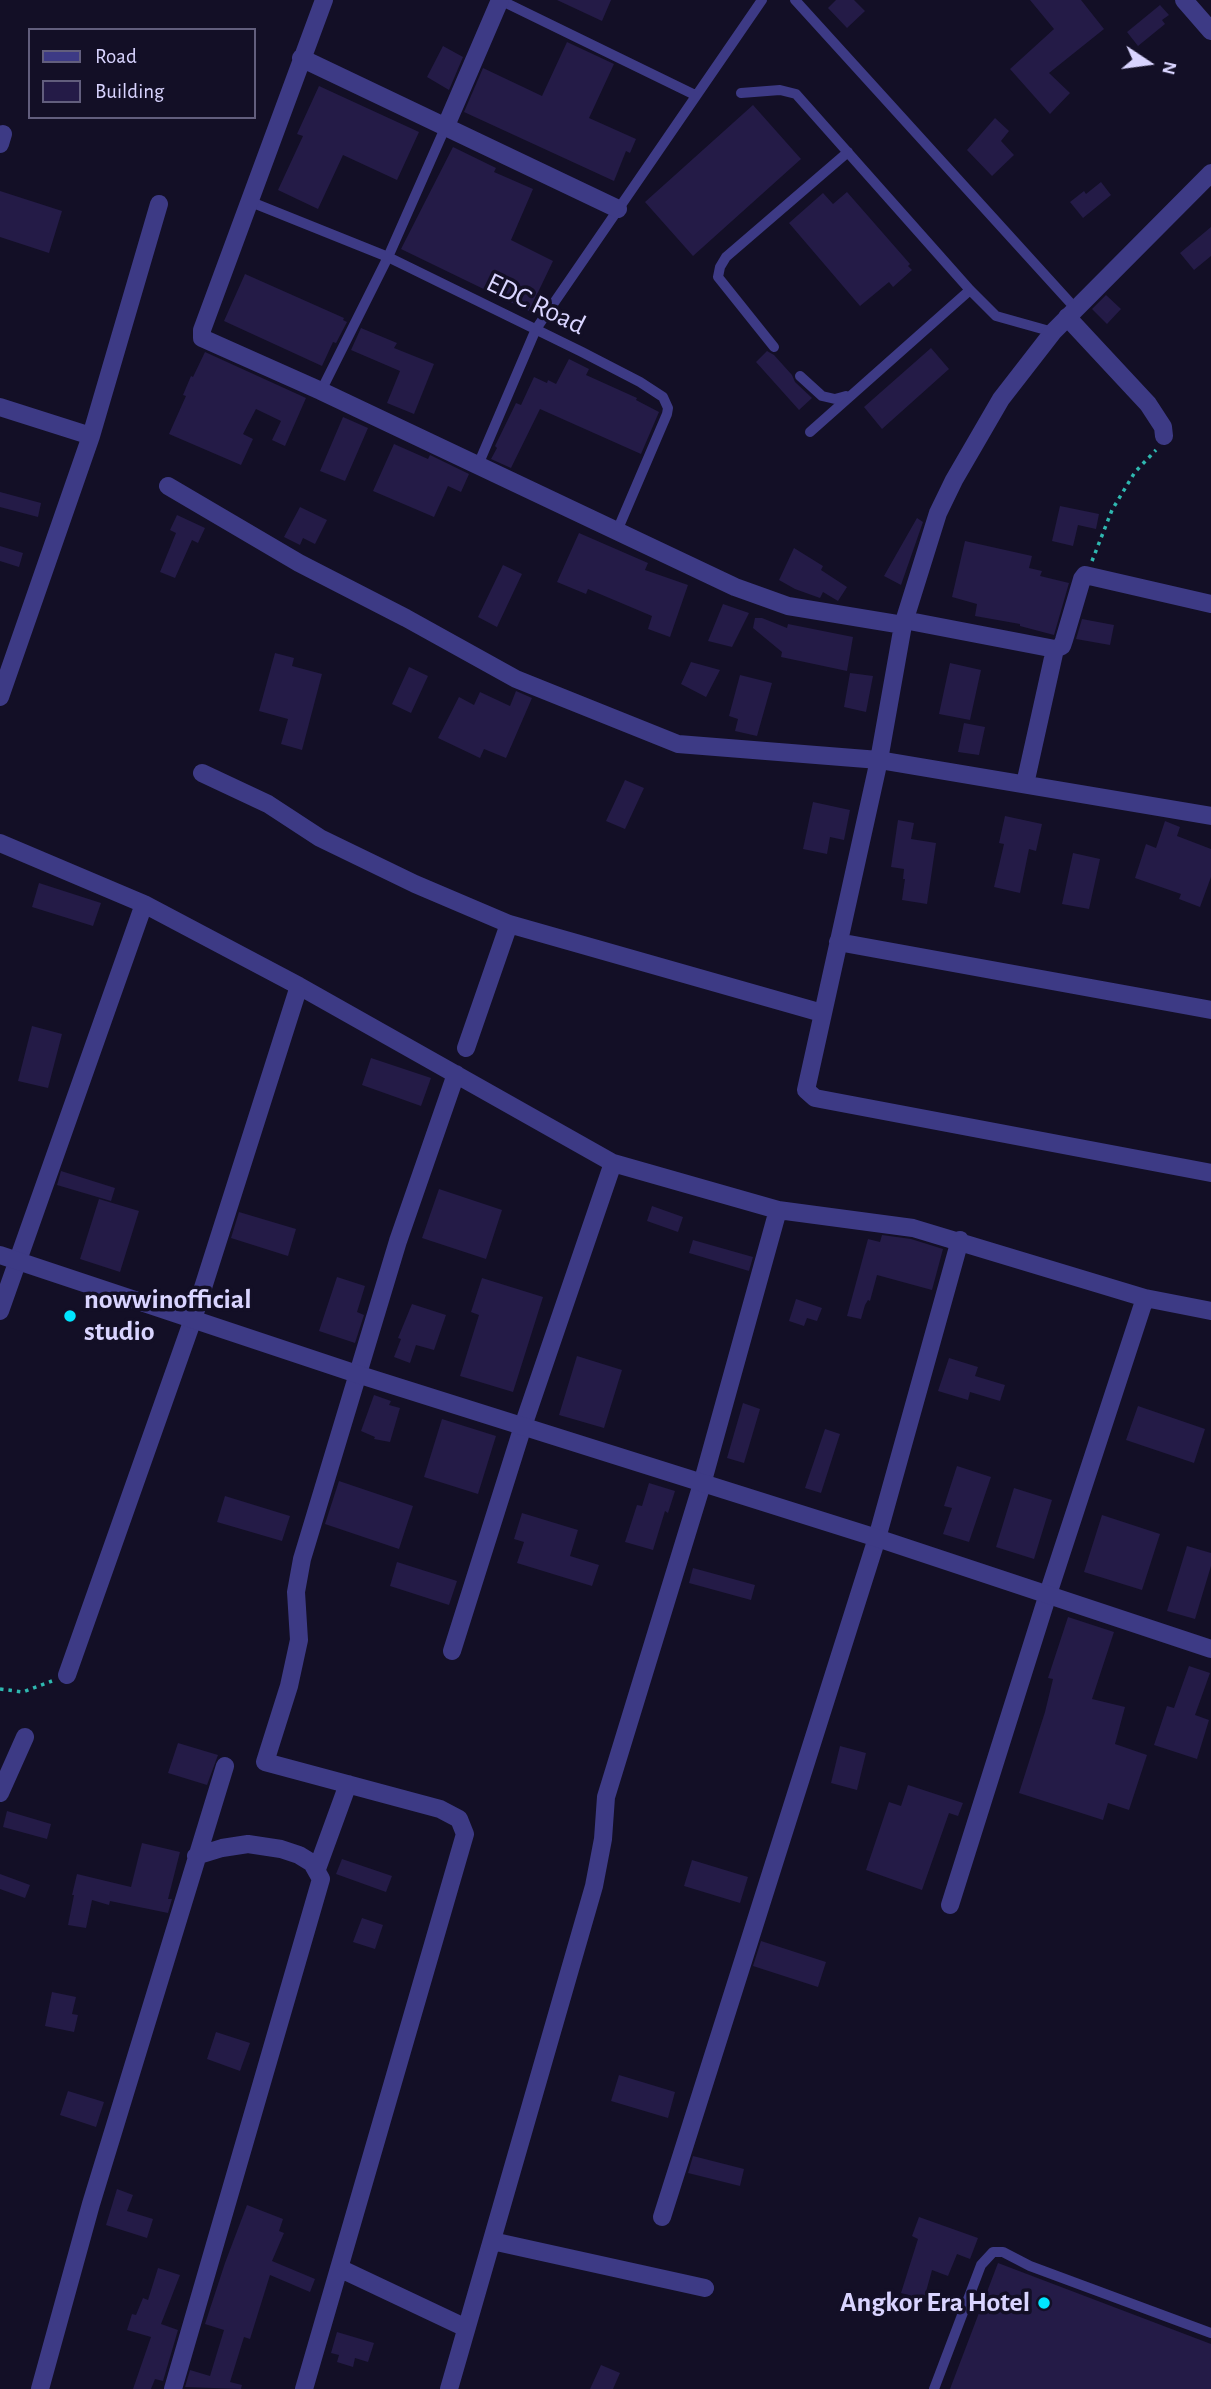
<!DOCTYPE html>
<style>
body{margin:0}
#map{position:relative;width:1211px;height:2389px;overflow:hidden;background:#130f26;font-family:"Alegreya Sans",sans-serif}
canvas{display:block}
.legend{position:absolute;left:28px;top:28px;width:228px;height:91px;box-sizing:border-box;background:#130f26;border:2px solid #625e7d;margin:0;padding:9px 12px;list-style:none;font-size:21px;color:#d9d4ff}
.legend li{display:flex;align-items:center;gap:14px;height:35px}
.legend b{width:35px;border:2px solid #625e7d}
.north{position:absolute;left:1113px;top:28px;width:70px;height:70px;-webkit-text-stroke:5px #130f26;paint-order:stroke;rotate:103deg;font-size:19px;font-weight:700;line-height:28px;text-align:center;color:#d9d4ff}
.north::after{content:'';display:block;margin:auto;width:24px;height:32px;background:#d9d4ff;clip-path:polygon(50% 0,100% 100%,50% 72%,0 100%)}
</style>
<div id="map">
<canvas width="1211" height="2389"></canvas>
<ul class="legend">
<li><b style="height:9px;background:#3d3a85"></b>Road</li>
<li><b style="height:19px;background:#241b47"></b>Building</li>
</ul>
<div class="north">N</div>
</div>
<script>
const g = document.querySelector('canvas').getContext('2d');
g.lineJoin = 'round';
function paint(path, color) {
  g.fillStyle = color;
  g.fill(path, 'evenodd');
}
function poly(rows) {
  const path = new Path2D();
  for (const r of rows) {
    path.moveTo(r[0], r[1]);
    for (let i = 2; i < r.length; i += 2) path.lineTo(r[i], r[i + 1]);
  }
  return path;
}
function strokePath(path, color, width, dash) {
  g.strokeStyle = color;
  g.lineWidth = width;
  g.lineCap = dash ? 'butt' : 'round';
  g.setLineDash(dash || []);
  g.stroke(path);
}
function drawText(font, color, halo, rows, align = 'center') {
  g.font = font + ' "Alegreya Sans",sans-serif';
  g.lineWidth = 7;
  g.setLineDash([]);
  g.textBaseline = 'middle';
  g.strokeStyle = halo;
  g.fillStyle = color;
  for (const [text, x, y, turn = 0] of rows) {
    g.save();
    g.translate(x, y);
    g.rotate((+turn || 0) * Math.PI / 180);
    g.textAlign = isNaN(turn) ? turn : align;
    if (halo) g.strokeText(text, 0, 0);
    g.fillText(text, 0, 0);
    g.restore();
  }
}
const building = poly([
 [557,0,611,0,602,21],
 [836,0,854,0,865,11,847,28,828,8],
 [1030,0,1081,0,1104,29,1049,73,1070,93,1050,114,1010,69,1054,29],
 [1160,5,1169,15,1162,20,1165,24,1138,46,1127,32],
 [567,42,614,64,589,118,636,139,630,153,626,151,614,181,464,112,483,68,542,96],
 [443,46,463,57,449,90,427,77],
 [319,86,419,132,397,180,343,155,318,209,278,190,303,136,297,134],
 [753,105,801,159,693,256,645,202],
 [995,118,1009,131,1001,141,1014,155,992,176,967,150],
 [453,147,496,168,494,172,533,189,511,240,553,261,529,311,401,249],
 [1101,182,1111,195,1083,218,1070,202,1084,191,1086,194],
 [0,191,62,211,49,253,0,237],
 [847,192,910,264,908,266,912,270,893,287,889,282,860,306,789,223,823,193,833,204],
 [1211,227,1211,256,1194,270,1180,253],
 [245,274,344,318,343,320,347,322,336,343,333,342,322,366,224,321],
 [1106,295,1121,309,1107,324,1092,309],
 [361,328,397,343,394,348,434,364,414,414,387,403,400,371,351,350],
 [931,348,949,369,882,429,864,407],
 [767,351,774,355,792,375,795,382,812,398,799,410,756,362],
 [205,352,306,398,285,446,272,440,281,421,256,409,243,434,253,439,241,465,169,434,186,396,183,395,191,376,193,377],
 [569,359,589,369,586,375,637,398,636,400,659,412,641,454,540,409,511,468,491,459,497,448,495,446,516,403,521,405,534,377,547,383,548,380,556,384],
 [343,417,368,428,345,481,320,471],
 [394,444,428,459,430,455,469,474,461,492,448,486,434,517,373,491],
 [0,492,41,503,38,517,0,507],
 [1060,506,1099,514,1096,529,1078,525,1073,546,1052,541],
 [300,507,327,520,315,544,303,538,300,545,284,537],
 [177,515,205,528,198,543,192,540,175,578,160,572,176,533,170,530],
 [917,518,923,522,901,585,884,576],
 [579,533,648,563,645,570,688,585,670,637,648,629,652,616,588,589,586,594,557,582],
 [965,541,1032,556,1029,568,1042,571,1040,576,1069,583,1054,635,1020,626,1020,624,975,616,977,604,952,597],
 [0,546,23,553,19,567,0,561],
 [794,548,823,566,821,570,847,587,838,601,823,592,820,598,795,589,779,580],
 [503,565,522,574,497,627,478,617],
 [723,604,749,613,732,647,708,641],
 [755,618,762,618,787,628,788,624,853,637,847,671,781,657,782,652,753,628],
 [1082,619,1114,625,1110,645,1076,639],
 [275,653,294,658,292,666,322,674,302,750,281,744,288,719,259,711],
 [691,662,720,670,706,697,681,684],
 [950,663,981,670,970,720,939,714],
 [409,667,428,676,411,713,392,704],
 [850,673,873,676,866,712,844,707],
 [740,675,772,683,757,736,735,731,738,719,729,716],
 [516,691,532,698,506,758,484,749,480,758,438,738,459,697,474,705,480,692,510,706],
 [964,723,985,727,979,755,958,752],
 [625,780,644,788,625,829,606,821],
 [813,802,850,810,844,840,830,837,827,854,803,849],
 [1005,816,1042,824,1036,851,1029,849,1020,893,994,887,1004,844,999,843],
 [898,820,914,823,911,839,936,843,927,904,902,900,905,879,903,879,904,869,891,867],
 [1165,821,1180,827,1177,836,1211,849,1211,877,1200,907,1179,899,1181,894,1135,878,1146,844,1156,848],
 [1073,853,1100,859,1089,909,1062,904],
 [39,883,101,903,93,926,32,907],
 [32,1026,62,1034,48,1088,18,1081],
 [371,1058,431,1078,421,1106,362,1085],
 [61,1171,115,1188,111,1201,57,1185],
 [439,1189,502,1210,486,1259,422,1238],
 [99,1199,139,1211,120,1272,80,1259],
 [652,1206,683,1217,678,1232,647,1221],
 [239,1212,296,1229,288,1256,231,1238],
 [882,1235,911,1239,943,1249,932,1290,877,1275,870,1301,868,1300,865,1305,861,1319,847,1316,868,1239,880,1242],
 [693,1240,753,1257,749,1271,689,1253],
 [337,1277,365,1286,357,1312,364,1315,355,1343,319,1331],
 [482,1278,543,1297,513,1392,460,1376,479,1315,471,1312],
 [796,1299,822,1308,817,1321,807,1318,804,1326,789,1321],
 [412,1304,446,1315,434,1350,416,1345,410,1363,394,1357,401,1339,398,1338],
 [577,1356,622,1370,604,1428,559,1415],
 [949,1358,978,1367,975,1376,1005,1385,1000,1401,970,1392,968,1400,938,1391],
 [374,1395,391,1401,389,1405,400,1408,390,1442,374,1439,375,1437,361,1431],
 [743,1403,760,1409,744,1463,727,1458],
 [1138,1406,1205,1429,1194,1463,1126,1440],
 [442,1419,496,1436,478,1494,424,1477],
 [825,1429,840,1434,821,1493,805,1488],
 [957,1466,991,1477,969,1542,943,1534,952,1508,944,1506],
 [339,1481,413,1506,399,1549,325,1524],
 [649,1483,675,1491,668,1513,665,1511,653,1550,625,1542,637,1505,642,1506],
 [1014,1488,1052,1500,1034,1559,996,1547],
 [225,1496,290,1516,282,1541,217,1522],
 [522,1513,578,1530,570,1556,599,1565,592,1586,517,1563,524,1542,514,1539],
 [1102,1515,1160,1534,1142,1590,1084,1572],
 [1187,1546,1211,1553,1211,1566,1195,1619,1167,1611],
 [397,1562,457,1581,449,1605,390,1586],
 [693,1568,755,1585,751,1600,689,1583],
 [1068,1617,1114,1632,1092,1699,1125,1707,1115,1744,1147,1755,1129,1810,1108,1803,1103,1820,1019,1793,1045,1712,1053,1679,1048,1678],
 [1189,1666,1210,1673,1195,1715,1209,1720,1197,1759,1154,1745,1167,1706,1174,1708],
 [178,1743,218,1755,207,1785,168,1773],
 [840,1746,866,1753,857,1790,831,1783],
 [908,1785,963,1803,958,1816,949,1813,922,1890,866,1870,889,1802,901,1806],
 [7,1811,51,1824,47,1839,3,1827],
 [142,1843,180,1852,168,1899,172,1899,168,1913,110,1901,109,1905,92,1900,86,1928,68,1925,74,1895,72,1895,77,1874,131,1887],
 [342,1859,392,1876,386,1892,336,1874],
 [692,1860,748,1877,740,1903,684,1886],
 [0,1874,30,1885,25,1898,0,1889],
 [362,1918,383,1925,375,1949,353,1942],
 [761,1941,826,1962,818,1987,753,1966],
 [52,1992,76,1997,72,2014,78,2015,74,2032,45,2026],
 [216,2032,250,2043,240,2071,207,2059],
 [619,2075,675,2092,668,2118,611,2101],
 [68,2091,104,2102,96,2127,60,2115],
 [693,2156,744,2169,740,2186,688,2173],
 [117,2189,133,2195,127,2211,153,2219,147,2238,106,2225],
 [247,2205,283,2219,279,2231,284,2233,272,2261,315,2279,310,2292,270,2275,250,2339,244,2337,230,2382,242,2385,241,2389,185,2387,190,2370,210,2376,224,2330,205,2324,225,2263],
 [919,2217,978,2238,970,2259,957,2254,948,2276,932,2270,924,2299,901,2293,918,2239,912,2236],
 [998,2263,1211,2344,1211,2389,950,2389],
 [158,2268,180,2275,161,2324,178,2330,163,2381,155,2379,151,2389,133,2389,151,2337,127,2330,132,2314,136,2315,143,2298,148,2300],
 [337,2332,374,2343,368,2362,355,2358,353,2367,337,2362,339,2355,331,2353],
 [601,2365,620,2373,613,2389,590,2389]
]);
const path = poly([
 [1092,561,1112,510,1135,472,1156,450],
 [0,1689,23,1692,52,1681]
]);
const service = poly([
 [500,0,695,95],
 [795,0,1075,308],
 [741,93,780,90,796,94,970,290,996,316,1053,332],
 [251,202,388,257,582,352,640,382,663,397,668,408,667,414,617,531],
 [774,347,718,277,720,267,726,257,848,152],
 [800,376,822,396,835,399,846,396],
 [321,391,388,257,445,128],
 [810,432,970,290],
 [478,465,536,329,762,0],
 [934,2389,981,2265,993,2252,1003,2252,1030,2266,1211,2333]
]);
const minor = poly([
 [324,0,202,330,202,338,321,391,735,587,788,606,903,625],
 [1184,0,1211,31],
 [301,58,618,209],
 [445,128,500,0],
 [0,144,3,134],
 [1211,173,1053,332,1001,399,954,480,938,513,903,625,879,760,806,1090,815,1098,1211,1173],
 [1067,317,1148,404,1163,427,1164,436],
 [0,407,91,436],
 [168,486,299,563,406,618,516,679,678,744,879,760,1211,816],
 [904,620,1055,649,1062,646,1064,640,1082,579,1085,575,1211,604],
 [0,697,91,436,159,204],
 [202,773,268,804,320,838,415,884,509,924,822,1013],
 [1025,784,1055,649],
 [0,843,144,904,299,986,613,1163,778,1210,913,1228,1145,1298,1211,1311],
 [838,942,1211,1010],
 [466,1048,509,924],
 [0,1311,144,904],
 [452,1651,523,1426,613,1163],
 [67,1675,193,1319,299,986],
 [0,1793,25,1737],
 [317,1869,348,1784],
 [950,1905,1048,1594,1145,1298],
 [662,2217,877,1538,960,1240],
 [492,2241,705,2288],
 [339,2268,466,2328],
 [40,2389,91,2204,225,1766],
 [173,2389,321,1879,312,1863,299,1855,281,1849,248,1844,222,1848,196,1856],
 [304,2389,465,1834,459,1819,440,1809,265,1762,289,1686,299,1640,296,1592,302,1559,398,1241,456,1074],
 [449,2389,594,1886,603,1839,606,1797,702,1484,778,1210]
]);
const tertiary = poly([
 [0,1255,357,1374,877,1538,1211,1649]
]);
const markers = [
 [70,1316,7,"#00e5ff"],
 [1044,2303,7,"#00e5ff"]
];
const streetNames = [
 ["EDC Road",536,304,26]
];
const poiNames = [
 ["nowwinofficial",84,1300],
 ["studio",84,1332],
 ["Angkor Era Hotel",1030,2303,"right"]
];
paint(building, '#241b47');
strokePath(path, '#2fb8b0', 3.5, [3.5, 5]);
strokePath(service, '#3d3a85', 10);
strokePath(minor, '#3d3a85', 18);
strokePath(tertiary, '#3d3a85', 18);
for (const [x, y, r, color] of markers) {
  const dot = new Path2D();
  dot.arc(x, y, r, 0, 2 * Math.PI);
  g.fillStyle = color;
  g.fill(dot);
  strokePath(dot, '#130f26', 2.5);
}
drawText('28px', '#d9d4ff', '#130f26', streetNames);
drawText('bold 28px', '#d9d4ff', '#130f26', poiNames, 'left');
</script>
